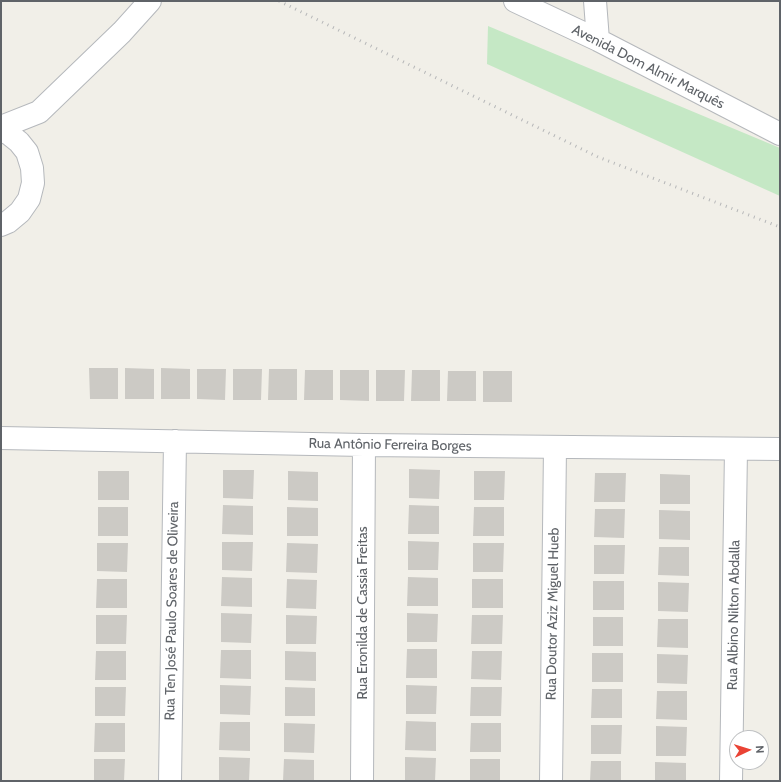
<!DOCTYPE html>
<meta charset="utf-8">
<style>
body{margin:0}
#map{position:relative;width:781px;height:782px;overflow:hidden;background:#f1efe8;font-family:Cabin,sans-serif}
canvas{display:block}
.frame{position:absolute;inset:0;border:2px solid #5f6368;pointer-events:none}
.north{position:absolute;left:729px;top:730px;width:40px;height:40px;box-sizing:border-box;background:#fff;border:1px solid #bfc1c3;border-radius:50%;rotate:86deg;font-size:11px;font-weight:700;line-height:16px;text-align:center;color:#5f6368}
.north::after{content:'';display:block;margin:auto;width:14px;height:18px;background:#ea4335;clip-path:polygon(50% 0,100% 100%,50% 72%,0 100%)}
</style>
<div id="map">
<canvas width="781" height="782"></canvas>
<div class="frame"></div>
<div class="north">N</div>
</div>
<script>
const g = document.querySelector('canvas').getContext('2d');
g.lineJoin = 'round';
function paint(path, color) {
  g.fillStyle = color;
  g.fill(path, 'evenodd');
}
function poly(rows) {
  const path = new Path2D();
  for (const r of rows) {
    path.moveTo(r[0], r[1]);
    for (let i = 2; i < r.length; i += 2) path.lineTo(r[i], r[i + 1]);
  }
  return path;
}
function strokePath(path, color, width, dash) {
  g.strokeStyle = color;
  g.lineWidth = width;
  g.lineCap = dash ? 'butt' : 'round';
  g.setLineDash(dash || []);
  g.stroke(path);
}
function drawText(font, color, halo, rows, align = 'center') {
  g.font = font + ' Cabin,sans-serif';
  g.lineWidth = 4;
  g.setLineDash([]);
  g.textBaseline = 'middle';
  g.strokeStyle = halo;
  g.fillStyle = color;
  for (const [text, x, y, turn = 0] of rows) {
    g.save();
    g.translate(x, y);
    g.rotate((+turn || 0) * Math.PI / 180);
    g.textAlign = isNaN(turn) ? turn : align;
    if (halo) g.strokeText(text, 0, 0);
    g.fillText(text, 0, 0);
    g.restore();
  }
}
const green = poly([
 [488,26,780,148,780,196,487,64]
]);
const building = poly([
 [89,368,118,368,118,399,90,399],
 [125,368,154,369,154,399,125,399],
 [161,368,190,369,190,399,161,399],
 [197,369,226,369,225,400,197,399],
 [233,369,262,369,261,400,233,400],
 [269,369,297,369,297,400,268,400],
 [305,370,333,370,333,400,304,400],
 [340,370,369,370,369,401,340,400],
 [376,370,405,370,404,401,376,401],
 [412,370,440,370,440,401,411,401],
 [448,371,476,371,476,401,447,401],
 [483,371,512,371,512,402,483,402],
 [409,469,440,470,439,499,409,498],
 [223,470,254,470,253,499,223,498],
 [98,471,129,471,129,500,98,500],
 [288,471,318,472,318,501,288,500],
 [474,471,505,471,504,500,474,500],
 [595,473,626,473,625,502,594,502],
 [660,474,690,475,690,504,660,504],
 [223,505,253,506,253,535,222,534],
 [409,505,439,506,439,534,408,534],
 [98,507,128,507,128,536,98,536],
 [287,507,318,508,318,536,287,536],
 [474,507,504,507,504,536,473,536],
 [595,509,625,509,624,538,594,537],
 [659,510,690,511,690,540,659,539],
 [408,541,439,542,438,570,408,570],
 [222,542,253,542,252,571,222,570],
 [97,543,128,543,127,572,97,571],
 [287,543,318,544,317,573,286,572],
 [473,543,504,543,503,572,473,572],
 [594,545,625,545,624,574,594,574],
 [659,547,689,547,689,576,658,575],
 [222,577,252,578,252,607,221,606],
 [408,577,438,578,438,606,407,606],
 [97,579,127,579,127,608,96,608],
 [287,579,317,580,316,609,286,608],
 [472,579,503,579,503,608,472,608],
 [593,581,624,581,624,610,593,610],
 [658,582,689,583,688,612,658,611],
 [221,613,252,614,251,643,221,642],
 [407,613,438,614,437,642,407,642],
 [96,615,127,615,126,644,96,644],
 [286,615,317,616,316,644,286,644],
 [472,615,503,615,502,644,471,644],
 [593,617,623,617,623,646,593,646],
 [658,619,688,619,688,648,657,647],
 [407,649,437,649,437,678,406,678],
 [221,650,251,650,251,679,220,678],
 [96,651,126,651,126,680,95,680],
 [285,651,316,652,316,681,285,680],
 [472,651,502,651,501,680,471,679],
 [592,653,623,653,623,682,592,682],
 [657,654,688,655,687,684,657,683],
 [220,685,251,686,250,715,220,714],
 [406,685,437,686,436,714,406,714],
 [95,687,126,687,125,716,95,716],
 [285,687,315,688,315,716,285,716],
 [471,687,502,687,501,716,470,716],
 [592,689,622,689,622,718,591,718],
 [657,691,687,691,687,720,656,719],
 [406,721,436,722,436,751,405,750],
 [220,722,250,722,250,751,219,750],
 [95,723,125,723,125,752,94,752],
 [284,723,315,724,314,753,284,752],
 [471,723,501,723,501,752,470,752],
 [591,725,622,725,621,754,591,754],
 [656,726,687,727,686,756,656,756],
 [219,757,250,758,249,781,219,781],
 [405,757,436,758,435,781,405,781],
 [94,759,125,759,124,781,94,781],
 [284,759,314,760,314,781,283,781],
 [470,759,500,759,500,781,470,781],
 [591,761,621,761,621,781,590,781],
 [655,762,686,763,686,781,655,781]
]);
const minor = poly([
 [515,1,598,40,780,134],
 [595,1,598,40],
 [1,127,39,112,122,32,150,1],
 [1,130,9,134,19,142,27,152,32,168,33,183,29,199,20,212,8,222,1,225],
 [1,438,364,445,780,449],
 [170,781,175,441],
 [362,781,364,445],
 [551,781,555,447],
 [731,781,736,449]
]);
const rail = poly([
 [279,1,598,157,780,227]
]);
const streetNames = [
 ["Avenida Dom Almir Marquês",648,67,27],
 ["Rua Antônio Ferreira Borges",390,445,1],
 ["Rua Ten José Paulo Soares de Oliveira",172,611,-89],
 ["Rua Eronilda de Cassia Freitas",363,613,-90],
 ["Rua Doutor Aziz Miguel Hueb",553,614,-89],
 ["Rua Albino Nilton Abdalla",734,615,-89]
];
paint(green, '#c5e8c5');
paint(building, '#cccac5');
strokePath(minor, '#b5b8bc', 24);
strokePath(minor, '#fff', 22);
strokePath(rail, '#b6b7b8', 3, [1, 5]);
drawText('14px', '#5f6368', '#fff', streetNames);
</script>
